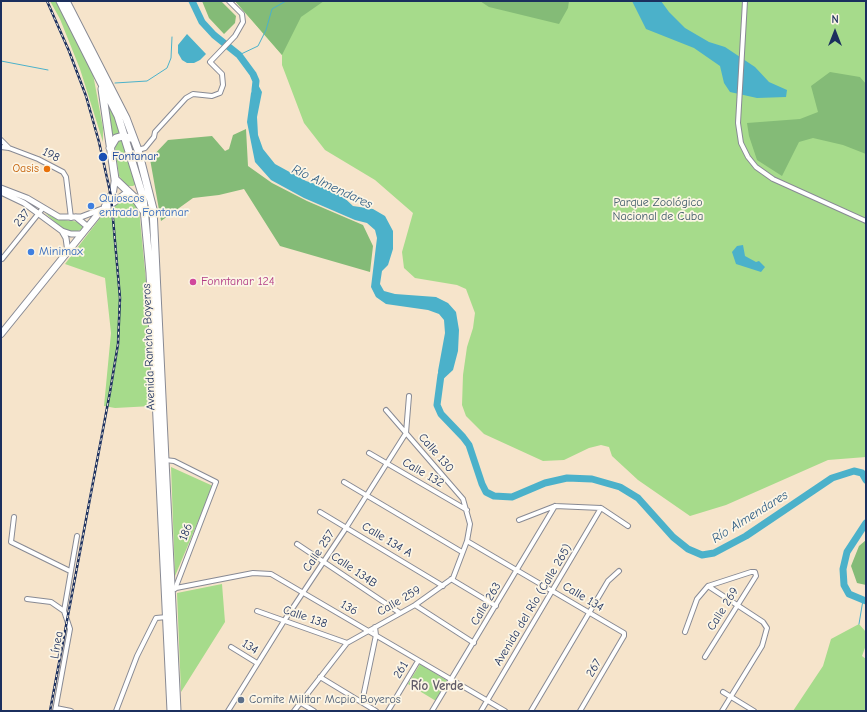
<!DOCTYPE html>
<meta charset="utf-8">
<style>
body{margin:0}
#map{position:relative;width:867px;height:712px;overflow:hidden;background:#f6e4cb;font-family:"Comic Neue",sans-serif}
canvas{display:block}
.frame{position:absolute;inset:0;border:2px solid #1b2f5e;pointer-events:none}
.north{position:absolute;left:815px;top:12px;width:40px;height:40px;-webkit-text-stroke:3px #fcf5e5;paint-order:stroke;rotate:0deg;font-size:11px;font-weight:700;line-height:16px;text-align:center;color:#1b2f5e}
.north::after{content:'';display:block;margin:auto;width:14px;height:18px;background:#1b2f5e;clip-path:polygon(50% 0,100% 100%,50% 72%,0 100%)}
</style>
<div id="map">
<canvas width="867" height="712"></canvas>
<div class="frame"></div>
<div class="north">N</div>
</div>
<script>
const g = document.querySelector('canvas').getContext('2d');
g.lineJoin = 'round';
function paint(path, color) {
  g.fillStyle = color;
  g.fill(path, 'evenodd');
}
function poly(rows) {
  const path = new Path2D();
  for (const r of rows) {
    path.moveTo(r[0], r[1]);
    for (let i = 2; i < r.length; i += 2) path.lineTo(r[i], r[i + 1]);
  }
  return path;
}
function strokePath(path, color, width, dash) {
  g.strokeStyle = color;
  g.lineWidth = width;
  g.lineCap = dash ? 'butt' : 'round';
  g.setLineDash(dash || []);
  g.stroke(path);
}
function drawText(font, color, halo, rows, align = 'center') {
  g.font = font + ' "Comic Neue",sans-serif';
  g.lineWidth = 3.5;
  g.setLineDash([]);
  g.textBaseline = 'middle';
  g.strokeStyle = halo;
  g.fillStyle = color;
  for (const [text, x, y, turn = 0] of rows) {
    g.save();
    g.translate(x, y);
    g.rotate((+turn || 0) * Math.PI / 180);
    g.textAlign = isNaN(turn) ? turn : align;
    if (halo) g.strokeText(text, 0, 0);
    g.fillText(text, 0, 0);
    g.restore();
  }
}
const green = poly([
 [50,1,56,1,93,74,103,128,103,142,80,69,60,19],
 [235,1,866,1,866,457,828,460,726,505,690,516,638,480,612,456,609,447,601,445,589,448,564,460,543,461,484,434,466,416,462,405,463,375,467,347,473,328,475,313,466,289,457,285,415,278,404,268,402,252,413,213,375,180,325,150,304,123,282,65,282,55],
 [109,106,123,132,113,138,108,108],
 [123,139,138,183,133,186,127,186,119,176,115,147,118,142],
 [124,198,133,201,139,210,146,281,152,406,115,408,104,406,111,333,105,278,65,264,107,209],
 [45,213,57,219,80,222,83,226,82,229,74,233,65,231],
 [171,467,213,486,175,576],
 [222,584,225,622,181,692,177,593],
 [859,624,866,632,866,645,862,656,866,659,866,711,793,711,823,666,831,639],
 [420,664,448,681,436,701,408,684]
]);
const forest = poly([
 [202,1,221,1,236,16,235,23,224,34,209,18],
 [235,1,324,1,301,17,282,55],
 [480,1,569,1,568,8,559,24,489,7],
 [830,72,860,77,866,84,866,154,843,145,813,138,799,142,782,176,757,160,749,136,747,123,800,119,818,112,811,86],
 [246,129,248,166,272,183,307,201,363,225,373,246,370,272,280,246,244,189,219,195,193,198,161,221,150,159,168,140,212,136,225,151,229,149,233,135],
 [866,540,866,585,857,583,851,566,859,546]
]);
const water = poly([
 [632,1,661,1,669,12,685,28,709,42,725,47,755,67,769,82,787,90,786,97,757,98,730,92,724,83,720,66,694,48,646,29],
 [187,34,206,54,200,60,194,63,187,63,182,60,178,53,178,45],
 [256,81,262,92,257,117,258,135,263,149,275,164,306,181,337,191,353,206,373,209,385,216,393,231,393,249,388,265,382,271,380,284,384,291,395,294,436,297,448,303,456,312,459,330,458,351,453,370,439,383,438,371,445,333,444,320,439,314,428,310,386,304,376,297,371,287,377,238,375,230,367,223,355,220,304,198,271,180,255,162,247,122,251,93],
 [743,245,745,256,756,262,759,261,765,267,761,272,736,264,732,252,737,246]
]);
const stream = poly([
 [239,55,258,46,266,30,272,9,286,1],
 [1,61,48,70],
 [115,83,147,81,167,68,171,58,172,37],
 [859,624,863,600]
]);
const river = poly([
 [192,1,202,22,214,35,239,55,253,74,256,81,255,90],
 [441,375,437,405,441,414,463,437,469,445,482,484,486,492,494,496,512,497,545,483,567,478,592,479,620,487,638,498,673,537,688,549,702,555,714,553,746,536,832,478,854,471,862,473,866,480],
 [866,523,847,552,843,569,844,585,849,594,866,601]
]);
const minor = poly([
 [745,1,738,123,741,143,748,157,756,167,773,179,866,221],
 [1,140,9,148],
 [1,147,9,148,38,159,63,172,66,177,71,218],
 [138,150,145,148,154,137,155,132,186,98,193,94,212,96,220,93,223,85,222,74,210,62,235,36,243,22,242,14,229,1],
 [1,257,2,259,43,208],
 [369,453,467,510],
 [165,460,174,461,216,482,175,589],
 [344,482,462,552],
 [320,512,443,586],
 [14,517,11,542,70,571],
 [519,520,555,506,601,508,628,526],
 [467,541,624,633,624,636,580,711],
 [297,544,400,613],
 [451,579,496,606],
 [708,586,763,622,767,628,762,646,722,711],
 [171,589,253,573,271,574,505,711],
 [27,599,51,602,64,611],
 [415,605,474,643],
 [257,611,347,643],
 [685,632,697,599,708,586,751,572,755,572,756,576,705,657],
 [231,647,257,663],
 [320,677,376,711],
 [723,692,754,711],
 [362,702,376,635,375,627],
 [301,703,314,711],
 [56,708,71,711],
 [55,711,70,629,64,611,77,536],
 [116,711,137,656,156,618,167,617],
 [228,711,284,621,346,528,406,433,409,396],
 [294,711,347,643,415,605,453,578,467,541,470,524,463,499,386,410],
 [388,711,418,661],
 [432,711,555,506],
 [481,711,601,508],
 [531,711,608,581,619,571]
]);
const tertiary = poly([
 [1,188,27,198,59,217,81,217,102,209],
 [1,192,24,203,62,231,71,234,82,234],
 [76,217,88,227],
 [62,231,66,238,68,252]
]);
const secondary = poly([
 [105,206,113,192,115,179],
 [1,334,99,213,128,192]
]);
const trunk = poly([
 [60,1,118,116,143,197,150,273,171,711],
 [66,1,126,118,138,150,153,209,177,711],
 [102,89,115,179,135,198,143,210],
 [110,148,116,138,123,136,130,138]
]);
const rail = poly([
 [47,1,69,51,86,96,99,142,111,196,120,298,118,344,110,392,50,711]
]);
const markers = [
 [103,157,5,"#1a4fb4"],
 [47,169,4,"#e8710a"],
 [91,206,4,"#3f7fe0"],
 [31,252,4,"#3f7fe0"],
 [193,282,4,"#d1479c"],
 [241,700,4,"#5c6f8a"]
];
const streetNames = [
 ["198",51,155,26],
 ["237",22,218,-51],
 ["Avenida Rancho Boyeros",149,347,-92],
 ["Calle 130",436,453,49],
 ["Calle 132",423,473,30],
 ["186",186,532,-69],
 ["Calle 134 A",387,540,31],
 ["Calle 257",319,551,-56],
 ["Calle 134B",354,570,34],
 ["Calle 134",583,597,31],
 ["Calle 259",399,601,-30],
 ["Calle 263",486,604,-59],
 ["Avenida del Río (Calle 265)",533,605,-59],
 ["136",349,608,30],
 ["Calle 269",723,609,-58],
 ["Calle 138",305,617,19],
 ["Línea",57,645,-80],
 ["134",250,647,32],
 ["267",594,668,-59],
 ["261",401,670,-59]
];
const transitNames = [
 ["Fontanar",112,157]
];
const foodNames = [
 ["Oasis",39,169]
];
const shopNames = [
 ["Quioscos",99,199],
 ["entrada Fontanar",99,213],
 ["Minimax",39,252]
];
const parkNames = [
 ["Parque Zoológico",658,203],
 ["Nacional de Cuba",658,217]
];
const hotelNames = [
 ["Fonntanar 124",201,282]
];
const serviceNames = [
 ["Comite Militar Mcpio Boyeros",249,700]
];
const waterNames = [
 ["Río Almendares",332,187,25],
 ["Río Almendares",750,517,-32]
];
const neighbourhoodNames = [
 ["Río Verde",437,686]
];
paint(green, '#a6db8b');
paint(forest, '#84bb77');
paint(water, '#4bb1ca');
strokePath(stream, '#4bb1ca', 1);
strokePath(river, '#4bb1ca', 7);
strokePath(minor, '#888a94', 6);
strokePath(tertiary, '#888a94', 7);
strokePath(secondary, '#888a94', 8);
strokePath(trunk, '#888a94', 9);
strokePath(minor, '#fff', 4);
strokePath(tertiary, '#fff', 5);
strokePath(secondary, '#fff', 6);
strokePath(trunk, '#fff', 7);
strokePath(rail, '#1b2f5e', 2.5);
strokePath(rail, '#fcf5e5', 1, [3]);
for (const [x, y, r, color] of markers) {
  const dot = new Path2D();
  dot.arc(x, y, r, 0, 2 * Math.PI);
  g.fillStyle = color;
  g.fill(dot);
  strokePath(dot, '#fcf5e5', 1.5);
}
drawText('12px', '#1b2f5e', '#fcf5e5', streetNames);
drawText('12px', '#164399', '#fcf5e5', transitNames, 'left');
drawText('12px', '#c56008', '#fcf5e5', foodNames, 'right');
drawText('12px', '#366cbe', '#fcf5e5', shopNames, 'left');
drawText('12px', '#3e5a69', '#fcf5e5', parkNames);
drawText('12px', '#b23c85', '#fcf5e5', hotelNames, 'left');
drawText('12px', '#4e5e75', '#fcf5e5', serviceNames, 'left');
drawText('italic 13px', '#2c5c84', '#fcf5e5', waterNames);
drawText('bold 13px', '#605c69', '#fcf5e5', neighbourhoodNames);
</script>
